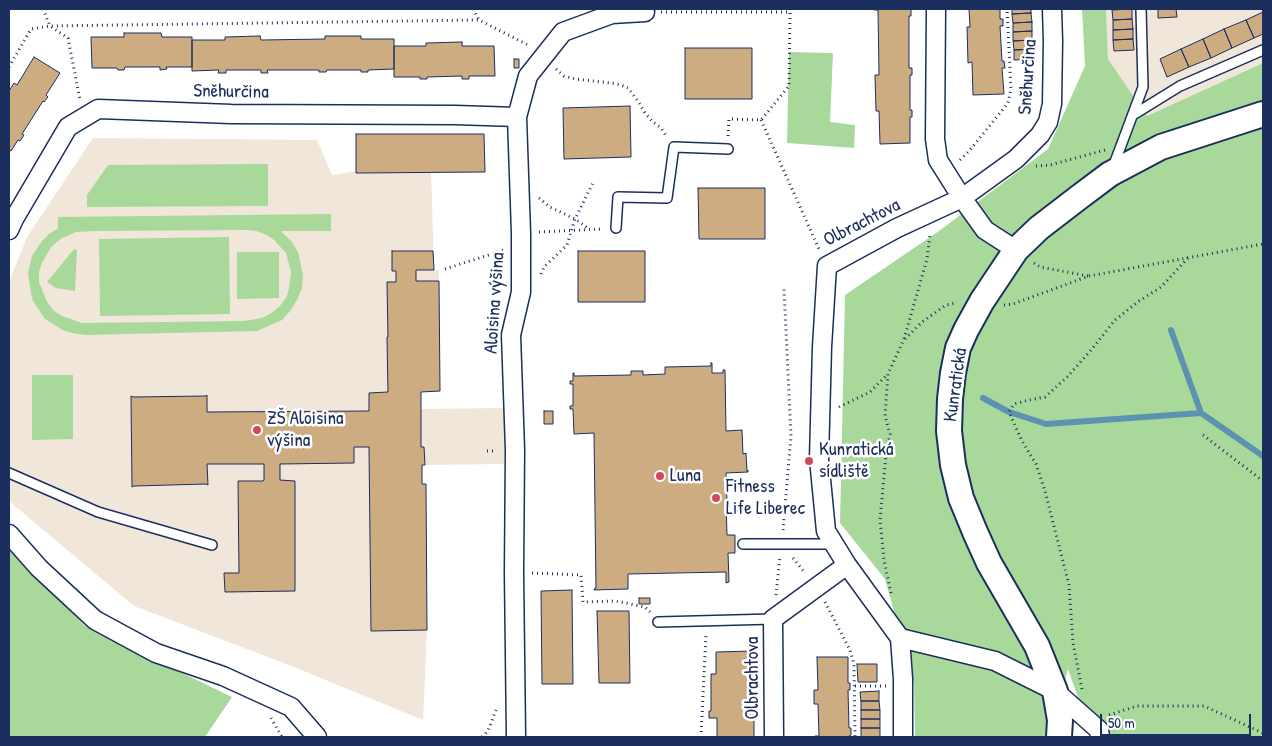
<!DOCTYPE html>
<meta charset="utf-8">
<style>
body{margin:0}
#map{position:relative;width:1272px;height:746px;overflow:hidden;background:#fff;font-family:"Patrick Hand",sans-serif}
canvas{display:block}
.frame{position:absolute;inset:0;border:10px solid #1b2f5e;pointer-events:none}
.scale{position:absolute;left:1100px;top:714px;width:151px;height:22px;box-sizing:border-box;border:2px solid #1b2f5e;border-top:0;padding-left:6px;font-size:15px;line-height:18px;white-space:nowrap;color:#1b2f5e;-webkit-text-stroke:4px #fff;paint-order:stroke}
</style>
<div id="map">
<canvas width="1272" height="746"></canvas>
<div class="frame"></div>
<div class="scale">50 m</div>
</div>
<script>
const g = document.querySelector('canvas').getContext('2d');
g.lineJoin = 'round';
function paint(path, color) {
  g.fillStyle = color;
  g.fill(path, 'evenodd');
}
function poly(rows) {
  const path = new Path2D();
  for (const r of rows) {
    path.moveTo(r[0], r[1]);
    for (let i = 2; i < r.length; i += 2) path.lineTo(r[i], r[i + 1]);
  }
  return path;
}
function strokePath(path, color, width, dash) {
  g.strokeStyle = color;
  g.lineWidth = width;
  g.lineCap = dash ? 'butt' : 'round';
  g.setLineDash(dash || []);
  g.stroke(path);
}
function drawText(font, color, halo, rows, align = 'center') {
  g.font = font + ' "Patrick Hand",sans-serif';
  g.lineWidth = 5;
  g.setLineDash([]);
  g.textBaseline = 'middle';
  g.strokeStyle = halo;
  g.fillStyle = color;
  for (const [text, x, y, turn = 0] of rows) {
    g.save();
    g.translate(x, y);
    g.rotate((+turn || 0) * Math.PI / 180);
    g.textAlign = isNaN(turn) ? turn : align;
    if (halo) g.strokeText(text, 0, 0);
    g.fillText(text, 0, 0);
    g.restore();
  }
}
const built = poly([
 [1106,9,1263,9,1263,63,1147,116,1108,59],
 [93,138,317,140,332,175,356,171,431,170,434,270,439,270,440,391,421,392,421,409,505,408,505,450,504,464,422,465,422,484,426,484,427,630,423,720,289,665,134,606,9,501,9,282,27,237]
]);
const green = poly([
 [1082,9,1106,9,1108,59,1147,116,1263,63,1263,737,1092,737,1068,669,1049,737,915,737,914,683,885,579,840,523,845,295,939,231,1048,149,1085,66],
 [789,52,833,53,830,122,855,125,854,148,787,143],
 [268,164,268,206,87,207,87,195,108,165],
 [331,214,331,231,281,231,292,242,298,252,303,275,302,288,298,298,291,310,282,320,257,331,85,335,72,333,63,330,45,319,33,301,31,293,28,273,32,256,42,241,49,234,58,228,58,217],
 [247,230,256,231,267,235,274,240,286,253,291,272,289,289,286,298,279,307,270,314,262,318,244,321,82,323,62,316,54,311,47,302,39,282,39,272,42,263,51,247,62,238,76,232,95,231],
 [229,237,230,314,100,316,99,239],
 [74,249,77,250,75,291,56,288,47,282],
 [237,252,279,252,279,298,237,299],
 [32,375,73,375,73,439,32,440],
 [9,548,85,626,232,697,205,737,9,737]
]);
const stream = poly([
 [1171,330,1201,413],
 [983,398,1009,412,1046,424,1201,413,1263,456]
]);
const building = poly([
 [874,9,911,9,911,16,909,16,909,68,912,68,912,75,910,75,910,110,912,110,912,117,910,117,910,143,880,144,879,111,876,111,875,75,879,75,878,10,874,10,874,9],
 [969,9,1000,9,1000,19,1003,19,1003,26,1000,26,1002,61,1004,61,1005,68,1002,68,1004,94,973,95,972,62,968,63,967,27,970,27,969,9],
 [1012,9,1031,9,1031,13,1012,14,1012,9],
 [1132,9,1132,19,1113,20,1112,10,1132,9],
 [1158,9,1176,9,1177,17,1158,18,1158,9],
 [1263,12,1263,34,1254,38,1246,20,1263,12],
 [1031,13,1032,22,1013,23,1012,14,1031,13],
 [1132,19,1133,29,1113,30,1113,20,1132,19],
 [1246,20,1254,38,1232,48,1224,29,1246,20],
 [1032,22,1032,31,1013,32,1013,23,1032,22],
 [1133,29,1133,39,1113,40,1113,30,1133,29],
 [1224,29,1232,48,1211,58,1203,39,1224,29],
 [1032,31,1032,40,1013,41,1013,32,1032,31],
 [124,33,161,33,162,37,192,37,192,67,166,67,167,69,160,70,160,67,125,67,124,70,118,70,117,68,92,68,91,37,124,37,124,33],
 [260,36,261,40,325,39,325,36,361,36,361,39,394,39,394,69,368,70,368,72,361,72,361,70,327,70,326,72,319,72,319,70,267,70,268,73,261,73,261,70,226,70,226,73,218,73,219,70,192,71,192,40,225,40,225,37,260,36],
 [1133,39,1134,50,1114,51,1113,40,1133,39],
 [1203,39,1211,58,1189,67,1181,49,1203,39],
 [1032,40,1033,49,1014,50,1013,41,1032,40],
 [462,42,462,46,494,46,495,76,469,76,469,79,462,79,462,76,427,77,427,79,420,79,420,77,394,77,394,46,426,46,426,43,462,42],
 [685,48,752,48,752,99,685,99,685,48],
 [1033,49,1033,59,1014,60,1014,50,1033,49],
 [1181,49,1189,67,1167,77,1160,59,1181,49],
 [34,57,60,73,46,95,48,97,44,102,43,101,22,134,24,135,20,141,18,140,11,151,9,150,9,91,14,83,17,85,34,57],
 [514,59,519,59,519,68,514,68,514,59],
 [630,106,631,157,564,159,563,108,630,106],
 [356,134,484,134,485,172,356,173,356,134],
 [698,188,765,188,765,239,699,239,698,188],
 [392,251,433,251,434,270,416,270,416,281,439,281,440,391,421,392,421,447,424,447,425,465,422,465,422,484,426,484,427,630,371,631,369,447,354,447,354,463,280,464,280,480,295,481,295,591,225,592,224,573,239,573,238,481,263,481,264,480,264,464,207,464,208,485,206,484,134,486,132,487,131,396,133,397,206,396,207,395,207,412,369,411,369,393,388,392,387,337,388,337,387,282,396,282,396,271,392,271,392,251],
 [578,251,645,251,645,302,578,302,578,251],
 [711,363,712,363,712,373,723,373,723,370,725,370,726,431,742,430,743,454,746,453,747,471,748,470,748,472,726,473,727,502,726,502,727,535,735,535,735,553,728,553,729,582,726,583,726,572,628,574,628,589,594,590,595,588,596,588,594,433,574,434,573,409,570,409,570,406,573,406,573,384,570,384,570,381,573,381,573,373,574,373,574,376,631,375,631,371,643,371,643,375,665,374,665,367,711,366,711,363],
 [544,411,553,411,553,424,544,424,544,411],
 [572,590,573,684,542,684,541,591,572,590],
 [639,598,650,598,650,604,639,604,639,598],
 [597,611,629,611,630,683,599,683,597,611],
 [753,651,754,697,757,696,757,707,754,707,754,737,717,737,717,718,709,718,709,711,711,711,711,674,716,674,716,652,753,651],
 [817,657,848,657,848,683,850,683,850,690,848,690,849,728,851,728,851,735,849,736,849,737,815,737,815,736,819,736,818,704,814,704,814,690,818,690,817,657],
 [857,664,877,664,877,682,858,682,857,664],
 [879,691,879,701,861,701,860,692,879,691],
 [861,701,879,701,880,710,861,710,861,701],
 [861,710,880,710,880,719,861,719,861,710],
 [861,719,880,719,880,728,861,728,861,719],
 [861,728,880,728,880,737,861,737,861,728]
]);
const path = poly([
 [43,9,50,26,68,38,80,100],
 [473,9,479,20],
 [661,12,790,12,789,86,761,120],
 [9,67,31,29,50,26,479,20,530,46],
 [556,69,564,76,575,79,611,83,621,85,628,88,638,101,645,113,653,122,661,128,667,137],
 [761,120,819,249],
 [728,136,729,119,761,120],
 [960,160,970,150,1008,103,1011,89,1007,9],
 [1036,166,1050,165,1105,150],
 [539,198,550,207,575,219,589,229],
 [539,232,602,229],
 [1034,263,1040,267,1088,276],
 [445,269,504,250],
 [541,274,544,267,567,245,575,219,593,183],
 [1004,305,1013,304,1089,276,1263,244],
 [905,339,922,322,946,305,956,303],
 [839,407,870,392,887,375],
 [1203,435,1263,481],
 [487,451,497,451],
 [783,530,791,436,784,289],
 [793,558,805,573],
 [532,573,581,575,583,602,616,601,645,607,650,612],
 [891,593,884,560,880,520,886,455,890,434,885,416,888,374,904,339,927,259,930,234],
 [776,595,780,556],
 [825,602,850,650,854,664,855,737],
 [855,686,886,686],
 [1082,689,1073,643,1069,585,1045,491,1036,464,1022,441,1009,412,1014,404,1029,400,1045,397,1067,377,1092,349,1115,320,1139,301,1161,287,1188,258],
 [1109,715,1137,706,1204,706,1263,733],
 [271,718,282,737],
 [482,737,488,731,496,710],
 [701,737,706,634]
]);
const lane = poly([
 [1133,115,1180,86,1263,50],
 [1113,167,1143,87,1141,9],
 [616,228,618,197,667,198,674,147,728,149],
 [9,473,98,512,212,545],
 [743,544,834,544],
 [658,622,773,619]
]);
const street = poly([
 [936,9,935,139,938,160,962,198,985,230,1016,250],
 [9,230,14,219,68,127,98,109,231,114,455,115,517,117],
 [9,534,39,568,95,620,156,653,223,676,291,707,317,737],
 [900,638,995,661,1055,691,1099,730,1100,737],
 [516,737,514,572,515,450,511,335,521,292,521,233,517,117,528,76,563,32,612,14,645,12],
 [774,737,773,619,847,565],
 [903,737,903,679,900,638,847,565,826,531,819,459,822,347,827,266,897,228,962,198,1016,159,1040,135,1048,122,1052,104,1053,41,1052,9]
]);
const secondary = poly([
 [1059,737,1060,720,1055,691,1037,646,989,563,975,532,961,498,953,465,949,431,950,399,953,373,958,348,966,330,982,301,1016,250,1039,228,1078,198,1110,174,1161,147,1263,114]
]);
const markers = [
 [257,430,5,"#d1495b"],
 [809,461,5,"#d1495b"],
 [660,476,5,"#d1495b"],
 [716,498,5,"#d1495b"]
];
const streetNames = [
 ["Sněhurčina",1028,77,-86],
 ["Sněhurčina",231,92,1],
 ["Olbrachtova",862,223,-27],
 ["Aloisina výšina",495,303,-86],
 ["Kunratická",956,385,-82],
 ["Olbrachtova",753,678,-90]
];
const poiNames = [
 ["ZŠ Aloisina",267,419],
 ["výšina",267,441],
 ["Kunratická",819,450],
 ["sídliště",819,472],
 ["Luna",670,476],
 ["Fitness",726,487],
 ["Life Liberec",726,509]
];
paint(built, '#f0e6d9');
paint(green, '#a9d99a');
strokePath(stream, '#5d93b1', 6);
paint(building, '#ceac81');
strokePath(building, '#1b2f5e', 1);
strokePath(lane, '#1b2f5e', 12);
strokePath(street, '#1b2f5e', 21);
strokePath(secondary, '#1b2f5e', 28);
strokePath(path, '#1b2f5e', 3, [1, 4]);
strokePath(lane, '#fff', 9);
strokePath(street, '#fff', 18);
strokePath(secondary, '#fff', 24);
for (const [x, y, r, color] of markers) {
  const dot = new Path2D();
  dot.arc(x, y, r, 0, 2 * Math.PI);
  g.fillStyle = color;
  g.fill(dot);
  strokePath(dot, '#fff', 2);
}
drawText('19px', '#1b2f5e', '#fff', streetNames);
drawText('19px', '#1b2f5e', '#fff', poiNames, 'left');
</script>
